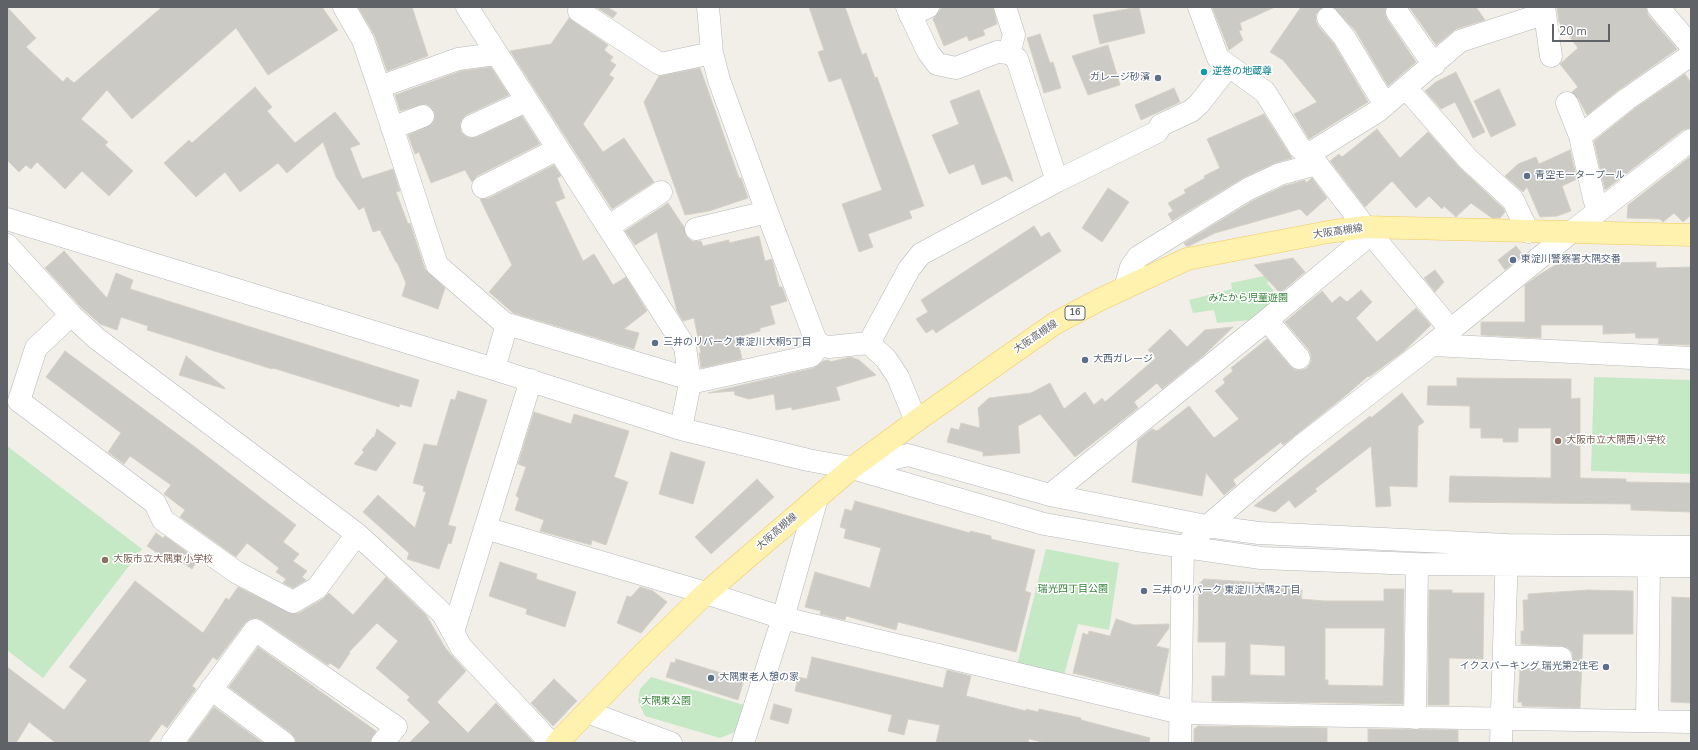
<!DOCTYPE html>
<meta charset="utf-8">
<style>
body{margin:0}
#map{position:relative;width:1698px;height:750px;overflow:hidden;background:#f1efe8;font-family:"Nunito Sans",sans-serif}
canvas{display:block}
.frame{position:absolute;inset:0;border:8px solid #5f6368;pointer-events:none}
.scale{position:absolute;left:1552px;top:24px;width:58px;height:18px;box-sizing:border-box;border:2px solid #5f6368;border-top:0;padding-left:5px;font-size:12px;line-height:14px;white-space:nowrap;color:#5f6368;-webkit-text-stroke:3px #fff;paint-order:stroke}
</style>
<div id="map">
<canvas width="1698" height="750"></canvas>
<div class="frame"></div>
<div class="scale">20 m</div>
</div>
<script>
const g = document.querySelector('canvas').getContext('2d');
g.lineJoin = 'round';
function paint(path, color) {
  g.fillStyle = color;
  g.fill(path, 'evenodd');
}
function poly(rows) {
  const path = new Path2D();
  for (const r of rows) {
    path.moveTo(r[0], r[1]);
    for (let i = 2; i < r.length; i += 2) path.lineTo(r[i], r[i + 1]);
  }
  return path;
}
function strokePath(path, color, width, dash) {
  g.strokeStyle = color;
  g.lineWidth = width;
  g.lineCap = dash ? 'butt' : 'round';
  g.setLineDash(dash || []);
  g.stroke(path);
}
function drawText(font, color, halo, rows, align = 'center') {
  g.font = font + ' "Nunito Sans","Noto Sans JP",sans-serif';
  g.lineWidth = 3;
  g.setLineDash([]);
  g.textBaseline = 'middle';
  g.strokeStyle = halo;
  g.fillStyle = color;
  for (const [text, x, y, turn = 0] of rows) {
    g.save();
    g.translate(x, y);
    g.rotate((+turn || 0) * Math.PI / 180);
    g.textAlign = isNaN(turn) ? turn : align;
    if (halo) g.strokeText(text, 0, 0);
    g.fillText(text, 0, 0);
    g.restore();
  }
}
const green = poly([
 [1278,273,1267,283,1280,298,1251,320,1217,323,1214,310,1193,313,1189,300,1232,289,1231,283],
 [1594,377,1691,380,1691,474,1591,471],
 [7,446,142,549,43,678,7,650],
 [1046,549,1119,563,1109,630,1078,624,1064,675,1017,665],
 [651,677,744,705,735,732,720,738,645,716,638,701,640,689]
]);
const building = poly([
 [7,7,36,38,26,47,63,82,67,77,74,83,162,7,322,7,338,30,268,75,236,28,132,119,107,90,81,119,108,142,105,145,133,171,109,196,82,171,65,189,37,162,31,169,26,165,19,172,7,160,7,7],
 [358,7,412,7,428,56,387,71,375,36,358,7],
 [596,7,607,7,617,13,613,18,596,7],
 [809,7,845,7,862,55,866,53,875,78,877,77,924,206,909,211,912,218,868,234,873,247,859,252,842,204,882,190,841,78,829,82,818,52,824,50,809,7],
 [942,7,993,7,997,24,983,30,985,35,969,41,967,36,944,46,933,19,942,7],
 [1139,7,1145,33,1100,44,1093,15,1139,7],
 [1212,7,1275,7,1240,23,1242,30,1239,31,1243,40,1229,50,1212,7],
 [1301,7,1323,7,1316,14,1316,21,1318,26,1334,44,1368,102,1309,139,1294,114,1317,102,1283,60,1270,52,1301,7],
 [1333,7,1386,7,1385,13,1387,19,1416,62,1388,86,1355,30,1333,7],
 [1409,7,1476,7,1485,20,1456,29,1436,45,1409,7],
 [1557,7,1646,7,1648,15,1677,49,1620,89,1587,115,1578,98,1572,92,1578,87,1560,64,1578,48,1559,22,1557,7],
 [569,18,608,45,604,50,613,57,610,61,616,65,609,75,614,78,583,124,603,152,624,138,654,182,612,209,510,51,551,44,569,18],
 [1040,34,1050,63,1053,62,1061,88,1044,93,1027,38,1040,34],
 [1108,45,1120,85,1088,95,1072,56,1108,45],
 [491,67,509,95,466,115,462,119,460,124,461,132,465,136,470,138,477,137,522,116,540,144,477,176,472,182,465,170,431,183,419,152,415,154,408,135,432,124,435,118,434,111,430,106,425,104,400,111,395,95,461,71,491,67],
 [700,68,739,178,741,178,748,198,709,211,685,215,644,102,659,76,700,68],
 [1456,72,1485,132,1473,138,1455,102,1441,109,1425,91,1436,82,1456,72],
 [1685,74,1691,83,1691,128,1683,130,1605,190,1594,141,1634,109,1685,74],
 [255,87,272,107,267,111,295,143,335,112,360,144,350,148,362,179,393,169,400,191,396,192,408,224,410,223,425,269,445,288,438,309,402,296,406,283,397,262,396,262,380,230,373,232,364,207,359,210,336,177,323,142,287,173,278,163,240,192,225,172,196,197,164,163,189,140,192,143,255,87],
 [1174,88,1180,102,1141,120,1135,105,1174,88],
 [1499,89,1516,125,1491,137,1474,101,1499,89],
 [979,90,1011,174,1013,182,1006,176,982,185,974,164,949,174,932,135,959,124,950,101,979,90],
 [1264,114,1292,158,1275,163,1243,178,1172,221,1168,214,1173,211,1168,203,1186,193,1184,190,1205,178,1204,176,1220,168,1207,139,1264,114],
 [1377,129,1400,158,1428,132,1459,167,1503,208,1505,212,1500,218,1492,218,1471,203,1456,217,1444,206,1442,209,1429,196,1416,208,1392,181,1365,207,1330,161,1339,154,1342,157,1377,129],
 [1570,150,1577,179,1562,186,1571,211,1557,216,1540,217,1527,187,1523,192,1505,176,1518,164,1536,157,1539,164,1570,150],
 [1691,156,1691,215,1683,222,1674,213,1663,222,1660,219,1627,218,1628,205,1691,156],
 [554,165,561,176,557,178,565,198,555,202,583,261,594,254,613,285,626,277,647,311,624,329,639,333,634,349,513,313,489,292,512,265,480,199,489,198,554,165],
 [1312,178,1327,198,1307,216,1300,209,1215,233,1189,246,1186,246,1184,243,1254,200,1284,186,1305,180,1306,183,1312,178],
 [1108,188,1129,202,1102,242,1082,228,1108,188],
 [668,203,684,227,687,237,692,241,701,241,703,246,729,240,729,243,759,236,765,261,772,259,779,287,782,287,787,301,770,306,775,324,760,328,760,331,737,337,742,359,701,368,699,353,701,353,694,318,683,321,677,311,657,232,635,245,625,231,668,203],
 [1034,226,1041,237,1049,232,1061,251,936,333,933,329,926,333,916,319,928,312,921,300,1034,226],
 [1516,246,1523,255,1505,270,1498,260,1516,246],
 [64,251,107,298,116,273,133,280,130,289,419,380,411,407,400,404,399,407,273,368,272,369,147,330,148,326,121,317,117,330,100,324,80,306,45,268,64,251],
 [1570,256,1598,256,1598,263,1656,262,1656,268,1691,267,1691,345,1658,344,1659,338,1636,338,1635,333,1603,334,1603,325,1541,325,1541,338,1481,335,1481,322,1525,322,1525,285,1539,275,1570,256],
 [1293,258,1305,272,1280,293,1254,265,1293,258],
 [1435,270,1444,282,1435,292,1424,278,1435,270],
 [1361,290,1372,302,1356,318,1377,342,1416,308,1431,325,1404,351,1369,377,1368,376,1345,396,1283,445,1281,442,1233,480,1236,485,1224,495,1206,473,1202,496,1132,482,1138,440,1152,429,1157,431,1189,406,1214,438,1239,419,1215,391,1225,383,1223,379,1233,371,1231,368,1267,339,1290,366,1295,370,1302,370,1307,368,1311,362,1311,355,1309,350,1285,322,1322,291,1332,303,1340,296,1347,302,1361,290],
 [1233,327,1204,355,1162,389,1157,383,1134,402,1138,408,1075,457,1040,414,1018,426,1020,453,983,456,983,452,947,442,951,428,959,430,961,423,980,428,978,408,989,398,1031,393,1050,383,1064,409,1085,392,1094,405,1102,398,1105,402,1156,358,1148,350,1170,329,1187,347,1205,330,1233,327],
 [65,351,195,447,296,525,283,542,299,554,293,561,307,571,302,577,306,580,293,588,283,583,286,579,276,572,279,568,247,543,236,557,180,517,185,510,164,494,171,485,130,456,124,464,108,452,121,433,46,377,65,351],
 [186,356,225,388,225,389,179,375,186,356],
 [850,357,859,360,876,375,836,387,840,400,792,410,792,407,776,410,774,394,749,399,735,395,734,391,708,393,814,368,823,361,829,360,830,362,850,357],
 [1457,378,1571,379,1571,399,1580,398,1580,478,1626,479,1626,482,1691,483,1691,512,1631,510,1631,504,1449,502,1450,476,1551,478,1551,428,1518,428,1518,442,1503,442,1503,438,1481,438,1481,428,1470,428,1470,406,1427,405,1428,386,1457,386,1457,378],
 [458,391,487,400,448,525,456,527,451,544,448,543,439,569,407,559,409,553,363,512,378,495,415,528,426,492,423,491,424,486,413,483,424,444,437,446,451,399,455,400,458,391],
 [1402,393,1424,422,1418,426,1417,487,1389,486,1391,506,1376,507,1371,446,1315,489,1317,491,1295,508,1289,500,1275,512,1254,506,1370,416,1371,418,1402,393],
 [534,412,571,424,574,414,629,431,614,477,628,482,606,545,592,540,591,545,540,531,544,520,515,510,519,498,516,496,526,467,518,464,534,412],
 [377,429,396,443,376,471,354,464,364,452,362,450,373,437,374,438,377,429],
 [671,452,705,462,693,504,659,494,671,452],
 [757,479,774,497,711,554,695,537,757,479],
 [855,501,970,533,970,531,991,536,991,539,1035,550,1025,591,1031,593,1016,652,898,622,896,630,846,616,845,620,820,614,821,611,805,607,815,572,870,588,881,548,844,538,846,529,840,527,845,509,852,511,855,501],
 [156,533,163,538,165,536,198,560,192,569,171,555,168,560,147,546,156,533],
 [500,562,537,574,536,579,576,592,565,627,526,614,527,609,489,596,500,562],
 [386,577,426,615,446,649,466,671,437,702,468,733,496,703,534,743,409,743,430,722,407,700,410,697,376,668,398,641,377,623,349,652,350,653,339,669,330,663,328,665,262,620,256,618,250,619,245,623,217,660,213,657,192,686,196,689,167,728,162,724,148,743,56,743,29,722,16,743,7,743,7,667,64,710,87,680,69,667,135,581,203,633,226,598,229,600,238,587,293,614,299,613,323,599,329,593,353,615,386,577],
 [1204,579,1265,583,1265,587,1302,590,1301,599,1324,601,1384,601,1384,589,1404,589,1403,704,1212,701,1212,676,1225,676,1226,642,1198,642,1199,584,1204,579],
 [1325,628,1385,628,1383,686,1328,685,1328,680,1325,680,1325,628],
 [1250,644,1285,646,1285,676,1250,675,1250,644],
 [640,587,653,591,667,602,641,633,617,623,627,596,631,597,640,587],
 [1429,590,1452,590,1452,593,1484,593,1483,659,1449,658,1449,705,1428,705,1429,590],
 [1588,590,1633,591,1633,634,1583,634,1580,708,1522,706,1522,702,1518,702,1520,669,1561,670,1567,669,1571,665,1573,658,1572,652,1568,648,1562,646,1521,644,1521,631,1524,631,1523,600,1528,600,1528,594,1588,590],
 [1672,597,1691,598,1691,703,1671,702,1672,597],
 [1116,619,1134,625,1169,624,1169,628,1156,646,1169,649,1159,695,1073,673,1083,633,1088,635,1089,631,1110,636,1116,619],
 [258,647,376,731,370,743,296,743,295,738,291,733,229,687,258,647],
 [812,657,943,688,947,670,971,676,966,696,1026,711,1026,709,1038,712,1039,709,1081,718,1081,720,1150,738,1149,743,1046,743,1029,739,1028,743,936,743,940,725,908,719,904,735,888,731,892,715,795,691,798,677,807,679,812,657],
 [676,659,744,680,738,700,666,677,671,662,675,663,676,659],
 [554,679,577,701,553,726,531,703,554,679],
 [774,704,792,709,788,724,770,719,774,704],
 [214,707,263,743,188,742,214,707],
 [1198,726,1327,728,1327,743,1194,743,1194,729,1198,726],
 [1368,729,1458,730,1458,743,1368,743,1368,729]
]);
const minor = poly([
 [344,7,363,40,379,87],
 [467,7,685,347,690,383,681,429],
 [708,7,712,53,719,80,767,212,816,341,820,345,829,347,869,343,886,359,898,377,916,421],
 [907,7,928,52,937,64,956,68,997,52,1009,53,1017,59,1057,181],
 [1005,7,1014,35,1009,53],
 [1199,7,1218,58,1265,92,1300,148,1309,154,1365,227],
 [1544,7,1551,56],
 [1658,7,1691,46],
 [579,11,660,64,712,53],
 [1397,12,1434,65],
 [910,15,928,7],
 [1328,18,1344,37,1385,105],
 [496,54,458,59,379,87,437,265,504,323,690,379],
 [1406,88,1468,159,1513,200,1528,232],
 [1567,103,1580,136,1594,198,1598,211],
 [472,126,526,101],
 [392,128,423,116],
 [1580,136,1627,99,1691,55],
 [1309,154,1378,111,1460,41,1543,14],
 [483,187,558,149],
 [7,219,494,369,681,429,808,460,852,468,1044,524,1137,540,1261,558,1417,564,1691,566],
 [608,227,661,192],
 [696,229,767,212],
 [1371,234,1451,330],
 [7,245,71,315,96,338,357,534,404,577,443,614,461,647,551,743],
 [1125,288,1131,267,1138,257,1248,189,1280,174,1317,164],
 [71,315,36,348,19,401,155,503,163,520,236,572,293,602,317,588,357,534],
 [1267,320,1299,358],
 [869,343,909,269,921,254,1057,181,1157,132,1161,125,1191,111,1199,104,1228,67],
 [1432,345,1691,358],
 [494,369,507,324],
 [690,383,811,356,820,345],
 [853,468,908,455,1050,495,1206,526,1259,533,1507,545,1691,547],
 [1050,495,1267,320,1378,228],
 [485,528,706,593,783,618,1181,713,1691,722],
 [453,632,531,380],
 [1504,656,1561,658],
 [211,689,284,743],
 [587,712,671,743],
 [1415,718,1417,564],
 [1647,720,1649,565],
 [172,743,255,630,396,727,382,743],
 [743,743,783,618,817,498],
 [1180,743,1183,547,1301,446,1432,345,1570,233,1691,140],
 [1501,743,1507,550]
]);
const major = poly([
 [557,743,641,656,706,593,852,468,916,421,1054,324,1099,300,1187,259,1328,232,1365,227,1691,235]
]);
const markers = [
 [1204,72,4,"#0f9aa8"],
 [1158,78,4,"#5c6f8a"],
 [1527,176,4,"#5c6f8a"],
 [1513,260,4,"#5c6f8a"],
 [655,343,4,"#5c6f8a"],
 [1085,360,4,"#5c6f8a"],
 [1558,441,4,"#8d6e63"],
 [105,560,4,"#8d6e63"],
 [1144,591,4,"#5c6f8a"],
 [1606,667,4,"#5c6f8a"],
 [711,678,4,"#5c6f8a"]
];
const shields = [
 [1075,313,20]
];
const shieldNames = [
 ["16",1075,313]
];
const cultureNames = [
 ["逆巻の地蔵尊",1212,72]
];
const serviceNames = [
 ["ガレージ砂濱",1150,78,"right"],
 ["青空モータープール",1535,176],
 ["東淀川警察署大隅交番",1521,260],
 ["三井のリパーク 東淀川大桐5丁目",663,343],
 ["大西ガレージ",1093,360],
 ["三井のリパーク 東淀川大隅2丁目",1152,591],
 ["イクスパーキング 瑞光第2住宅",1598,667,"right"],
 ["大隅東老人憩の家",719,678]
];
const streetNames = [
 ["大阪高槻線",1338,232,-8],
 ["大阪高槻線",1036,337,-34],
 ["大阪高槻線",777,532,-41]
];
const parkNames = [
 ["みたから児童遊園",1248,299],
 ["瑞光四丁目公園",1073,590],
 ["大隅東公園",666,702]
];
const educationNames = [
 ["大阪市立大隅西小学校",1566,441],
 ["大阪市立大隅東小学校",113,560]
];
paint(green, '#c5e8c5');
paint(building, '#cccac5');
strokePath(building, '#d6d1c6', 1);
strokePath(minor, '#b5b8bc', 23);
strokePath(major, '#f2c960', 23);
strokePath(minor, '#fff', 22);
strokePath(major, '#fff2af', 22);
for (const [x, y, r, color] of markers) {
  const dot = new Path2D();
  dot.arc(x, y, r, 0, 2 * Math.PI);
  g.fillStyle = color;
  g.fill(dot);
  strokePath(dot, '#fff', 1.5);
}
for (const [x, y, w] of shields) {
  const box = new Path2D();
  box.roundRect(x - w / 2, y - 7, w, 14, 3);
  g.fillStyle = '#fff';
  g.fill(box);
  strokePath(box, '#5f6368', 1);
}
drawText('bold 9px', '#5f6368', null, shieldNames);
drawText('10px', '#0d838f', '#fff', cultureNames, 'left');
drawText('10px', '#4e5e75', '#fff', serviceNames, 'left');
drawText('10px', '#5f6368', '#fff', streetNames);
drawText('10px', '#348238', '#fff', parkNames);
drawText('10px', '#785e54', '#fff', educationNames, 'left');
</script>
